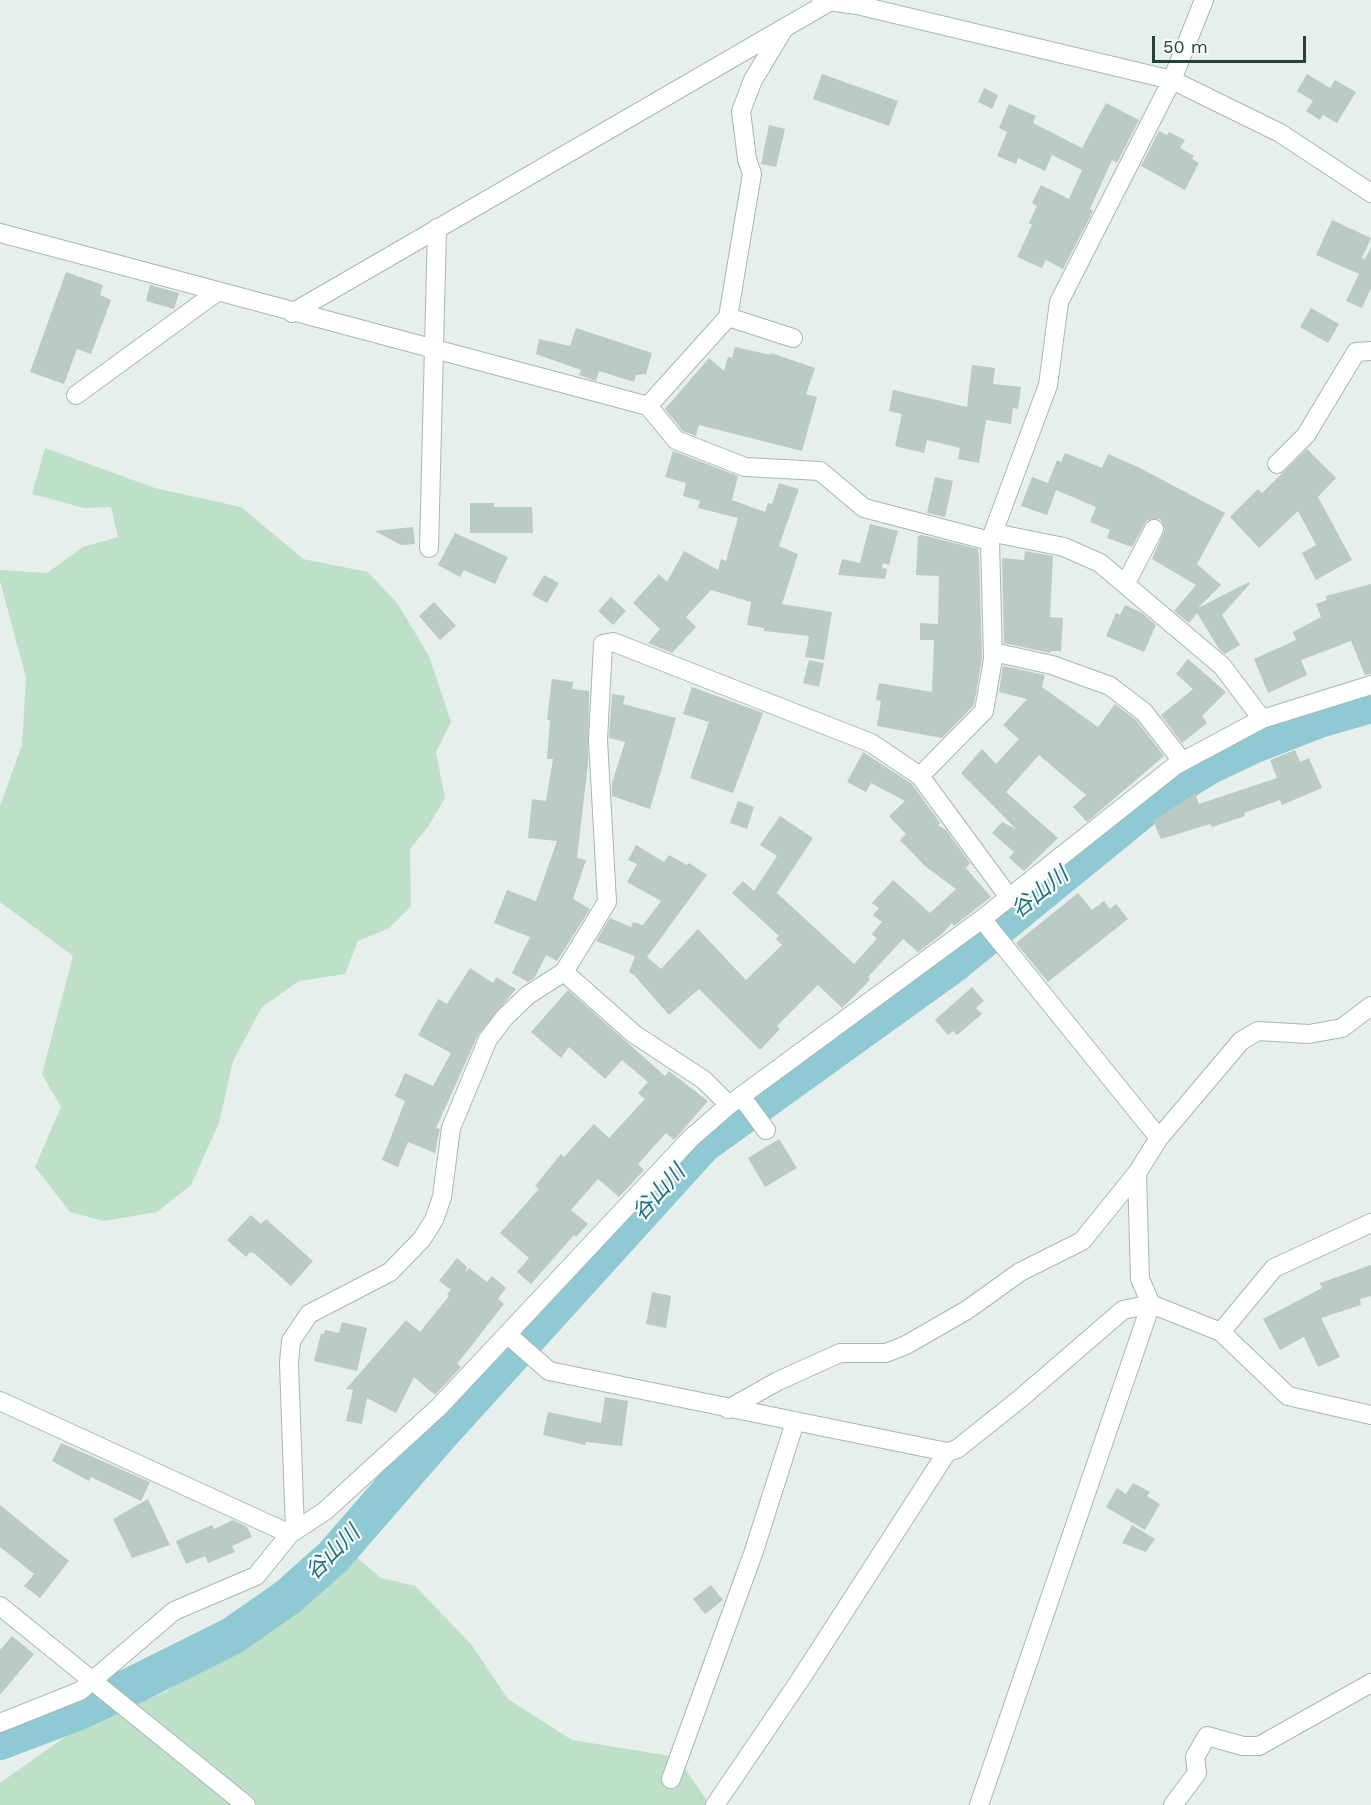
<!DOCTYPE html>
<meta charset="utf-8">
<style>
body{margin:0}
#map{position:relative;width:1371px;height:1805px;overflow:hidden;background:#e6efeb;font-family:"Work Sans",sans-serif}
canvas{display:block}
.scale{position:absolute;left:1152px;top:36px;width:154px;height:27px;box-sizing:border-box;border:3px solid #24423a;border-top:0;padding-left:8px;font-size:18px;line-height:21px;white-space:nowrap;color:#24423a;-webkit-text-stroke:4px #f7fbf9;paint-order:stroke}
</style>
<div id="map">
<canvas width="1371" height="1805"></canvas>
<div class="scale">50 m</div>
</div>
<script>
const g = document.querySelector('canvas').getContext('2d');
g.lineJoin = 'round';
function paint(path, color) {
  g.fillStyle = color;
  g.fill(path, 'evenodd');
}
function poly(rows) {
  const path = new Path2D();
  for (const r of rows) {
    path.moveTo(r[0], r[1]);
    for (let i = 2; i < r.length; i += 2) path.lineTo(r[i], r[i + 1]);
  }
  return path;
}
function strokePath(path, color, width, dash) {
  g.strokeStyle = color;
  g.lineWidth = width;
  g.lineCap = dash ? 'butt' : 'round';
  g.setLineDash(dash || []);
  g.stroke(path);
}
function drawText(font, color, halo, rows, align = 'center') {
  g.font = font + ' "Work Sans","Noto Sans JP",sans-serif';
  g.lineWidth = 4.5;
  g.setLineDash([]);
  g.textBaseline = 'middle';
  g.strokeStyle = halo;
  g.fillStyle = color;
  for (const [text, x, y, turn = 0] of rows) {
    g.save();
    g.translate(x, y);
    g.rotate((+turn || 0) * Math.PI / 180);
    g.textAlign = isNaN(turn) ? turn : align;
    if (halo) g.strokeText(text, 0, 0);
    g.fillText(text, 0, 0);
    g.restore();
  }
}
const green = poly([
 [45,448,155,488,241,507,303,559,368,572,398,604,429,656,451,722,436,752,445,798,428,827,410,849,411,906,389,928,358,941,345,974,299,981,262,1007,233,1061,219,1123,191,1185,157,1212,104,1221,70,1212,35,1167,61,1107,42,1074,73,956,0,902,0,806,22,745,26,678,0,581,0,570,47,573,83,547,118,537,111,507,84,508,32,494],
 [352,1553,381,1578,415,1586,471,1644,508,1699,572,1740,677,1757,710,1805,0,1805,0,1783,69,1734,165,1692,286,1619]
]);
const river = poly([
 [0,1741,79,1711,140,1682,232,1636,288,1597,333,1557,440,1434,703,1144,953,964,1159,796,1210,765,1252,745,1319,719,1371,704]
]);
const building = poly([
 [822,74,898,101,889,126,813,99],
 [1307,74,1330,88,1335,80,1356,92,1337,123,1323,115,1320,120,1306,111,1313,101,1297,91],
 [984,88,998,95,992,109,978,102],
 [1106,103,1139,120,1117,163,1112,160,1090,209,1093,211,1063,269,1046,260,1042,268,1017,257,1032,225,1029,223,1037,206,1032,203,1041,185,1069,199,1082,170,1052,155,1045,171,1018,158,1016,164,997,156,1007,132,999,128,1009,104,1036,116,1033,123,1082,148],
 [769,125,785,129,776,167,761,164],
 [1159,131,1167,135,1169,132,1185,140,1180,148,1194,156,1192,159,1199,163,1185,190,1141,166],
 [1332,220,1371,238,1362,258,1365,259,1371,247,1371,288,1362,308,1346,301,1359,274,1316,255],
 [66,272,103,285,100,295,111,300,91,354,77,349,64,384,30,372],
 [150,285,179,293,174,309,146,301],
 [1311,308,1339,324,1328,343,1300,327],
 [576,328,652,353,646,374,636,375,634,382,599,371,596,381,579,375,581,370,536,354,539,339,570,346],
 [735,347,771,355,771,353,815,368,806,394,817,397,802,451,699,425,696,436,683,431,665,409,709,358,724,371,728,357,732,358],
 [972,365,995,368,993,384,1021,387,1018,409,1013,408,1011,424,986,420,979,463,958,459,960,448,927,440,924,453,895,446,902,414,889,411,893,390,967,407],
 [1307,449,1336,478,1318,497,1352,560,1316,580,1302,553,1316,545,1298,511,1259,548,1230,517,1258,489,1262,493],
 [673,451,738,476,732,500,765,512,768,503,772,504,779,483,799,489,779,546,798,554,782,604,832,612,824,660,805,657,809,636,764,631,764,628,747,625,751,602,711,590,686,617,696,627,672,653,648,643,660,629,633,603,659,574,667,582,684,551,718,570,721,559,726,561,738,518,698,508,700,501,683,496,686,483,665,477],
 [1065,453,1102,468,1108,454,1138,467,1225,513,1197,564,1221,585,1198,608,1249,582,1250,584,1222,615,1240,645,1225,654,1219,649,1197,613,1189,623,1174,611,1196,585,1152,559,1165,529,1160,519,1147,520,1132,547,1107,538,1110,530,1090,522,1096,507,1056,490,1047,515,1021,506,1032,477,1048,483,1057,460,1061,462],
 [935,477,953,481,945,517,927,513],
 [470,503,494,503,494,507,532,507,533,533,470,533],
 [870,524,898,531,889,565,883,563,882,568,887,569,885,579,838,575,842,559,860,563],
 [413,527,415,544,401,545,375,531],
 [455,533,508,557,495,584,464,570,460,577,438,565],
 [922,535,978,549,979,557,982,658,975,699,973,706,942,738,877,726,881,701,876,700,879,683,932,692,934,640,920,640,920,623,938,624,939,576,916,575,918,536],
 [1025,551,1053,556,1050,617,1063,618,1061,651,1051,651,1050,653,1004,643,1002,558,1024,560],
 [544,575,559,583,547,603,532,595],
 [1371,584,1371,674,1365,675,1351,641,1301,660,1307,675,1268,693,1254,659,1296,640,1293,632,1321,617,1316,604,1327,600,1326,596],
 [611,597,626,611,613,625,598,611],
 [434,602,456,626,440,640,419,616],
 [1125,605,1142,613,1156,625,1144,652,1106,636,1116,613,1120,615],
 [1188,659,1226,692,1202,716,1207,723,1182,743,1161,715,1193,689,1176,674],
 [809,660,824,663,819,687,803,683],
 [1003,666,1045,675,1042,687,1098,727,1115,704,1136,720,1164,756,1087,822,1073,807,1086,795,1039,755,1006,792,1058,838,1024,871,1009,858,1014,852,992,833,1002,822,1016,829,961,773,982,749,996,764,1019,739,1003,725,1027,699,999,692],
 [552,679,573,682,572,689,589,691,588,764,577,858,586,860,573,899,590,909,557,961,546,955,535,977,528,982,512,973,530,937,494,923,507,890,536,901,557,841,528,838,532,799,546,801,553,759,547,759,550,720,547,720],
 [692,687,763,713,733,793,690,778,709,722,683,714],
 [612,694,625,696,623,704,676,718,650,809,612,796,612,783,625,742,609,738],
 [1295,750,1300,762,1309,758,1322,788,1282,805,1280,800,1244,813,1245,816,1212,827,1210,824,1161,839,1153,821,1195,793,1199,804,1277,778,1270,760],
 [863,752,912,784,940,823,938,825,946,830,970,863,966,868,991,897,954,926,952,923,941,935,918,952,903,939,868,977,870,980,842,1008,818,985,777,1026,780,1029,760,1050,699,989,669,1015,634,975,629,972,635,956,596,941,610,918,631,927,633,922,643,925,661,901,627,882,637,864,628,860,636,845,664,862,669,855,687,865,689,863,707,875,647,957,661,969,698,929,746,980,782,945,776,939,779,936,732,893,743,881,754,891,777,856,760,845,780,816,813,838,777,893,854,964,877,939,872,934,882,922,873,915,879,908,872,903,893,880,930,913,956,889,925,866,900,840,906,834,889,816,905,801,871,783,866,792,847,782],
 [738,801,754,807,747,829,730,823],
 [1078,893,1092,910,1104,901,1110,909,1116,904,1128,919,1048,982,1016,943],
 [470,968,493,983,496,977,516,989,478,1035,436,1128,440,1129,435,1153,408,1142,398,1167,382,1160,405,1101,395,1096,405,1073,433,1086,451,1053,418,1035,438,999,447,1004],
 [972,987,984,1001,976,1008,982,1014,957,1035,953,1031,948,1035,935,1020],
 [568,990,665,1076,669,1071,708,1101,674,1140,666,1133,638,1164,644,1170,619,1197,598,1179,571,1210,588,1224,576,1237,574,1235,531,1284,517,1272,529,1258,500,1233,539,1189,535,1186,561,1154,564,1157,594,1124,609,1138,645,1099,638,1093,648,1082,622,1060,605,1079,569,1047,561,1058,531,1032],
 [779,1139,797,1168,765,1187,748,1158],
 [251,1215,261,1224,266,1219,313,1261,291,1286,255,1254,250,1252,246,1257,227,1240],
 [457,1258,467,1267,466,1272,469,1268,487,1282,492,1276,506,1288,498,1299,504,1304,457,1364,461,1367,435,1395,414,1377,396,1413,367,1398,362,1424,346,1421,353,1390,346,1389,406,1320,420,1332,449,1296,447,1294,451,1290,439,1281],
 [1371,1265,1371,1296,1360,1299,1361,1305,1321,1318,1340,1357,1318,1367,1304,1337,1280,1350,1263,1319,1322,1288,1320,1283],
 [652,1292,671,1296,666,1328,646,1324],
 [342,1322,367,1328,357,1371,314,1361,321,1334,324,1334,325,1330,339,1333],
 [605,1397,628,1401,622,1446,586,1442,585,1445,543,1435,548,1412,601,1423],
 [61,1443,150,1482,141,1501,91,1477,89,1481,52,1461],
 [1133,1483,1150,1492,1147,1496,1160,1504,1145,1530,1106,1507,1117,1488,1126,1494],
 [148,1499,170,1545,132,1558,113,1519],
 [0,1505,69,1561,40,1598,24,1586,34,1574,0,1547],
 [233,1520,247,1527,252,1537,232,1546,235,1552,208,1563,205,1556,186,1564,176,1541,212,1525,214,1529],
 [1132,1525,1155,1539,1146,1552,1122,1543],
 [711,1585,723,1600,705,1614,693,1599],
 [12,1636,34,1654,0,1695,0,1650]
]);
const minor = poly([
 [0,233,648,406,676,440,745,467,820,471,864,508,990,541],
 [292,313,829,2],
 [728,317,793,338],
 [76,395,217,292],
 [648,406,728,317,752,174,747,159,741,111,753,80,783,30],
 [1277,464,1306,435,1356,352,1371,351],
 [994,533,1064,547,1100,563,1222,666,1262,719],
 [429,548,437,228],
 [1126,583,1154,529],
 [993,652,1052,665,1110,686,1144,712,1182,761],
 [1008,896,920,776,984,711,993,659,990,541,1048,385,1059,302,1172,80,1204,0],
 [564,972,634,1034,704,1080,729,1105],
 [741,1096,766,1130],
 [1159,1138,1241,1041,1258,1031,1309,1034,1342,1028,1371,1006],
 [1221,1332,1274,1268,1371,1223],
 [507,1334,549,1371,947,1452,957,1449,1021,1398,1123,1310,1151,1304,1221,1332,1288,1396,1371,1415],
 [0,1401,290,1534],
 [728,1409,778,1381,840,1353,886,1353,906,1345,967,1310,1020,1272,1082,1241,1137,1173],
 [295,1531,289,1363,291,1341,309,1314,390,1272,422,1239,434,1220,442,1197,451,1128,488,1039,505,1017,528,995,564,972,607,902,598,740,603,644,613,642,871,743,920,776],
 [0,1723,80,1691,174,1611,256,1576,290,1534,325,1511,439,1407,691,1138,729,1105,982,919,1176,765,1262,719,1371,685],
 [671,1779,754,1551,795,1422],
 [715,1805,800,1680,947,1452],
 [979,1805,1151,1304,1140,1279,1137,1173,1159,1138,982,919],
 [1173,1805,1197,1773,1195,1757,1207,1736,1243,1746,1259,1746,1371,1683]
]);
const tertiary = poly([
 [821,0,857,5,1172,80,1280,133,1371,193],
 [0,1606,246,1805]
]);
const waterNames = [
 ["谷山川",1040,893,-39],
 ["谷山川",659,1193,-48],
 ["谷山川",333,1553,-45]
];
paint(green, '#bfe0c8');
strokePath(river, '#8ec9d4', 38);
paint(building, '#bbcac4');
strokePath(minor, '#a8b8b2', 20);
strokePath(tertiary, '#a8b8b2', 20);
strokePath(minor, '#fff', 18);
strokePath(tertiary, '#fff', 18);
drawText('italic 22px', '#1c6f80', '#f7fbf9', waterNames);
</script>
